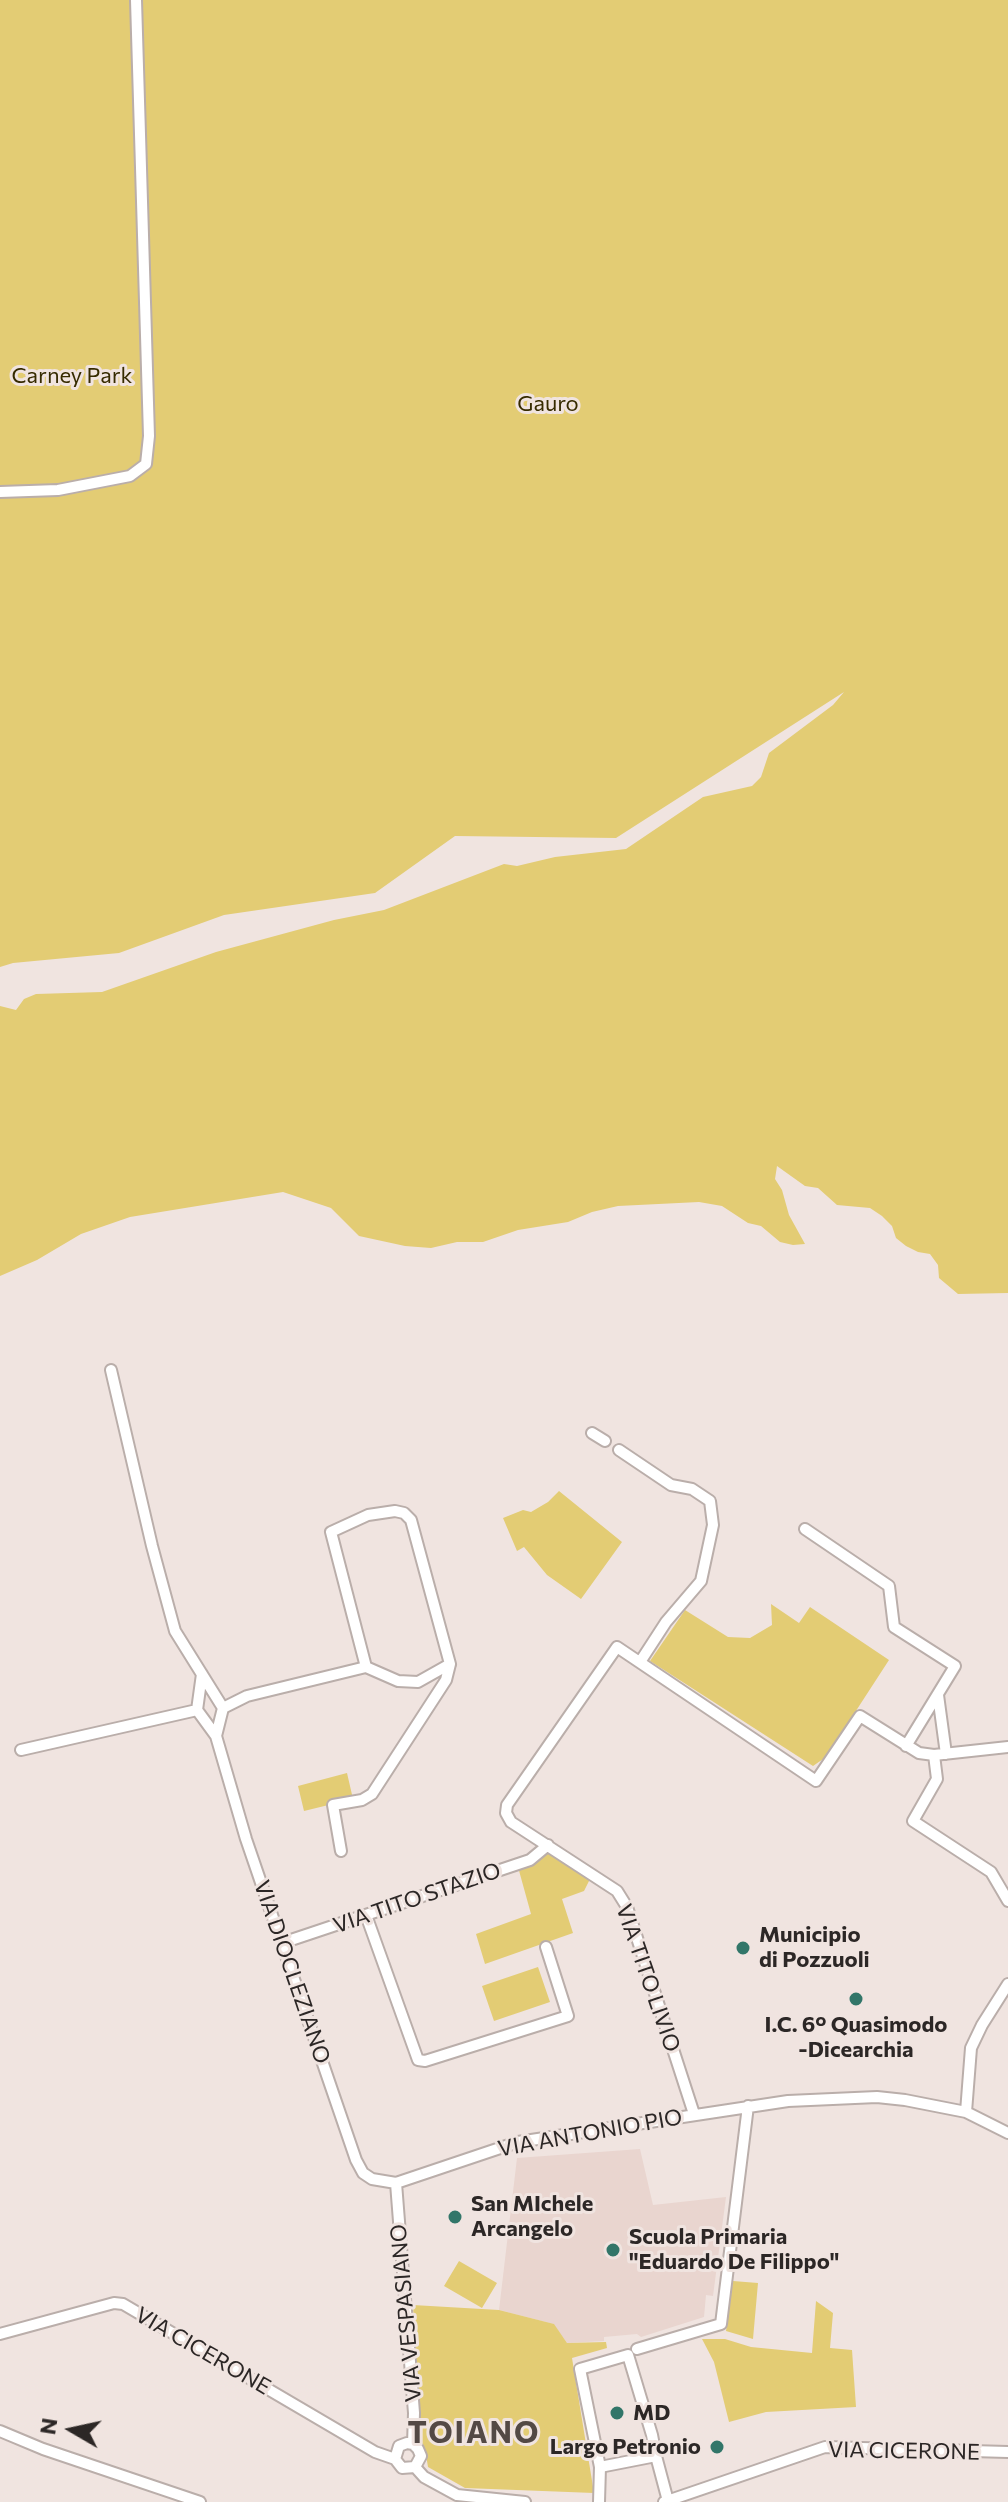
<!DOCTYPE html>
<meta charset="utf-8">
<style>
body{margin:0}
#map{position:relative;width:1008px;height:2502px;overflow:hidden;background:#f0e4e0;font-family:Commissioner,sans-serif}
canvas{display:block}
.north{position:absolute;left:32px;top:2390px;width:80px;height:80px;-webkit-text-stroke:6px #f0e4e0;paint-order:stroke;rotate:279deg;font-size:22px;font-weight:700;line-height:32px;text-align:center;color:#2c2726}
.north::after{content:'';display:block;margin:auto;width:28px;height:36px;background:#2c2726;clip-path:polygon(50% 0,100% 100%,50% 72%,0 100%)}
</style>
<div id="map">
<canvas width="1008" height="2502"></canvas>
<div class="north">N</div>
</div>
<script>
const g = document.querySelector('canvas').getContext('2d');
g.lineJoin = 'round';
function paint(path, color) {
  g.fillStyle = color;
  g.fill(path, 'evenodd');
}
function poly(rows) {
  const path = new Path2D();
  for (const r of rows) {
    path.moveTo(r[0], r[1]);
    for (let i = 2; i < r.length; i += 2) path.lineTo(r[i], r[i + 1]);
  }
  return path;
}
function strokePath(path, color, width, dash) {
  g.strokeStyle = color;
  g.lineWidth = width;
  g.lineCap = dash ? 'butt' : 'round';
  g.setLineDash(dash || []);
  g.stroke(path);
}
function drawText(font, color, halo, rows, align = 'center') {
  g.font = font + ' Commissioner,sans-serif';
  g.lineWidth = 6;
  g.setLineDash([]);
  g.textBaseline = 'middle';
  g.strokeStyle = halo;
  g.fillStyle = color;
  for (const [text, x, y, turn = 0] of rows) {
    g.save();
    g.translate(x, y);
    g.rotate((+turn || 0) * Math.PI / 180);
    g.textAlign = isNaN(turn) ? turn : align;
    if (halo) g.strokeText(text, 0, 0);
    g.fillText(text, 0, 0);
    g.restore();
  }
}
const built = poly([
 [640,2149,653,2205,726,2197,713,2296,706,2295,704,2317,641,2337,637,2334,604,2337,604,2341,567,2343,553,2324,499,2310,517,2158]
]);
const green = poly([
 [0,0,1008,0,1008,1293,958,1294,939,1278,938,1265,930,1254,918,1252,906,1246,896,1238,892,1226,882,1216,870,1208,837,1205,818,1188,805,1186,777,1166,775,1179,782,1190,789,1215,805,1244,793,1245,780,1242,761,1226,748,1223,722,1206,699,1202,618,1206,592,1212,568,1222,518,1230,483,1242,457,1242,431,1248,405,1246,359,1236,331,1208,283,1192,130,1217,81,1234,37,1260,0,1276,0,1006,16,1010,24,999,36,994,102,992,216,952,334,920,384,910,504,864,517,866,555,857,626,849,703,797,752,786,761,777,769,753,833,705,844,692,616,838,455,836,375,893,224,915,119,953,13,963,0,967],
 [559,1491,622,1542,581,1599,547,1575,524,1547,517,1551,503,1518,523,1510,531,1512,548,1502],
 [771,1604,799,1623,810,1607,889,1660,826,1757,813,1766,650,1661,685,1610,728,1637,750,1638,772,1625],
 [347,1773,353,1799,304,1811,298,1786],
 [547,1851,590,1879,584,1891,562,1899,573,1933,485,1964,476,1934,531,1914,518,1867],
 [538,1967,550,2002,494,2021,482,1986],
 [459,2261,497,2283,482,2308,444,2286],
 [733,2281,758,2283,753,2339,726,2331],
 [816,2301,833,2313,830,2348,852,2350,856,2407,766,2412,729,2422,714,2362,702,2339,725,2339,751,2347,812,2353],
 [413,2305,499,2310,554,2324,567,2343,606,2342,607,2348,572,2358,594,2493,465,2488,428,2467,426,2455,420,2442]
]);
const minor = poly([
 [0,492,58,490,130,476,146,464,149,436,136,0],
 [111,1370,152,1546,175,1631,223,1708],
 [592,1433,605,1441],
 [619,1450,671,1485,692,1489,710,1501,713,1525,701,1581,666,1622,640,1662],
 [805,1529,889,1586,894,1627,955,1666,906,1746],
 [202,1674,197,1710,216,1736,246,1839,356,2160,363,2173,372,2179,396,2183,518,2142,788,2101,877,2097,905,2100,966,2112,1008,2133],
 [938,1695,946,1754],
 [223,1708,247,1696,366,1667,398,1681,418,1682,450,1664,411,1520,404,1513,395,1511,368,1515,331,1532,366,1667],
 [216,1736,223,1708],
 [21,1750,197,1710],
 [934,1755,937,1779,913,1821,991,1872,1008,1901],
 [341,1851,333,1805,362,1800,372,1794,446,1680,450,1664],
 [366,1915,418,2060,425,2061,568,2016,546,1947],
 [282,1943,530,1860,548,1845],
 [966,2112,971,2048,982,2025,1008,1984],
 [694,2114,627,1907,617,1891,511,1822,506,1813,507,1805,617,1647,816,1781,860,1716,919,1753,934,1755,1008,1747],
 [396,2183,414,2413,413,2444],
 [0,2334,114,2303,123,2304,375,2452,395,2459],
 [637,2349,721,2324,748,2106],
 [0,2431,43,2449,200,2502],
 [413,2444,418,2449,421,2456,415,2467],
 [395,2459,399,2446,407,2443,413,2444],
 [395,2459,402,2468,415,2467],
 [415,2467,424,2477,457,2495,525,2502],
 [600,2467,580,2369,628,2355,652,2435,656,2456],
 [599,2502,600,2467,656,2456,668,2501],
 [664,2502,825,2447,1008,2452]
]);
const markers = [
 [743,1948,8,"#327669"],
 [856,1999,8,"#327669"],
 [455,2217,8,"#327669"],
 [613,2250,8,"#327669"],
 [617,2413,8,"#327669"],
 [717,2447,8,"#327669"]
];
const parkNames = [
 ["Carney Park",72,376],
 ["Gauro",548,404]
];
const streetNames = [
 ["VIA TITO STAZIO",417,1898,-19],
 ["VIA DIOCLEZIANO",292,1972,71],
 ["VIA TITO LIVIO",648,1978,71],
 ["VIA ANTONIO PIO",590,2133,-10],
 ["VIA VESPASIANO",406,2313,-95],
 ["VIA CICERONE",203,2351,30],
 ["VIA CICERONE",904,2451,1]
];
const poiNames = [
 ["Municipio",759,1935],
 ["di Pozzuoli",759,1960],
 ["I.C. 6° Quasimodo",856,2025,"center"],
 ["-Dicearchia",856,2050,"center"],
 ["San MIchele",471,2204],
 ["Arcangelo",471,2229],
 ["Scuola Primaria",629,2237],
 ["\"Eduardo De Filippo\"",629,2262],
 ["MD",633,2413],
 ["Largo Petronio",701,2447,"right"]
];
const districtNames = [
 ["TOIANO",474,2433]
];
paint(built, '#e9d5cf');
paint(green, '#e3cc74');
strokePath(minor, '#baaeaa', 14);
strokePath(minor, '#fff', 10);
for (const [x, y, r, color] of markers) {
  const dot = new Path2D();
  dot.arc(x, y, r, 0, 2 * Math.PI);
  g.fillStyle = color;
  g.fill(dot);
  strokePath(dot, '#f0e4e0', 3);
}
drawText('22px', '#362b00', '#f0e4e0', parkNames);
drawText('22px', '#2c2726', '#f0e4e0', streetNames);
drawText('bold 22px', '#2c2726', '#f0e4e0', poiNames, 'left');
g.letterSpacing = '2px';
drawText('bold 30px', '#534945', '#f0e4e0', districtNames);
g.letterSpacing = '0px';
</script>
